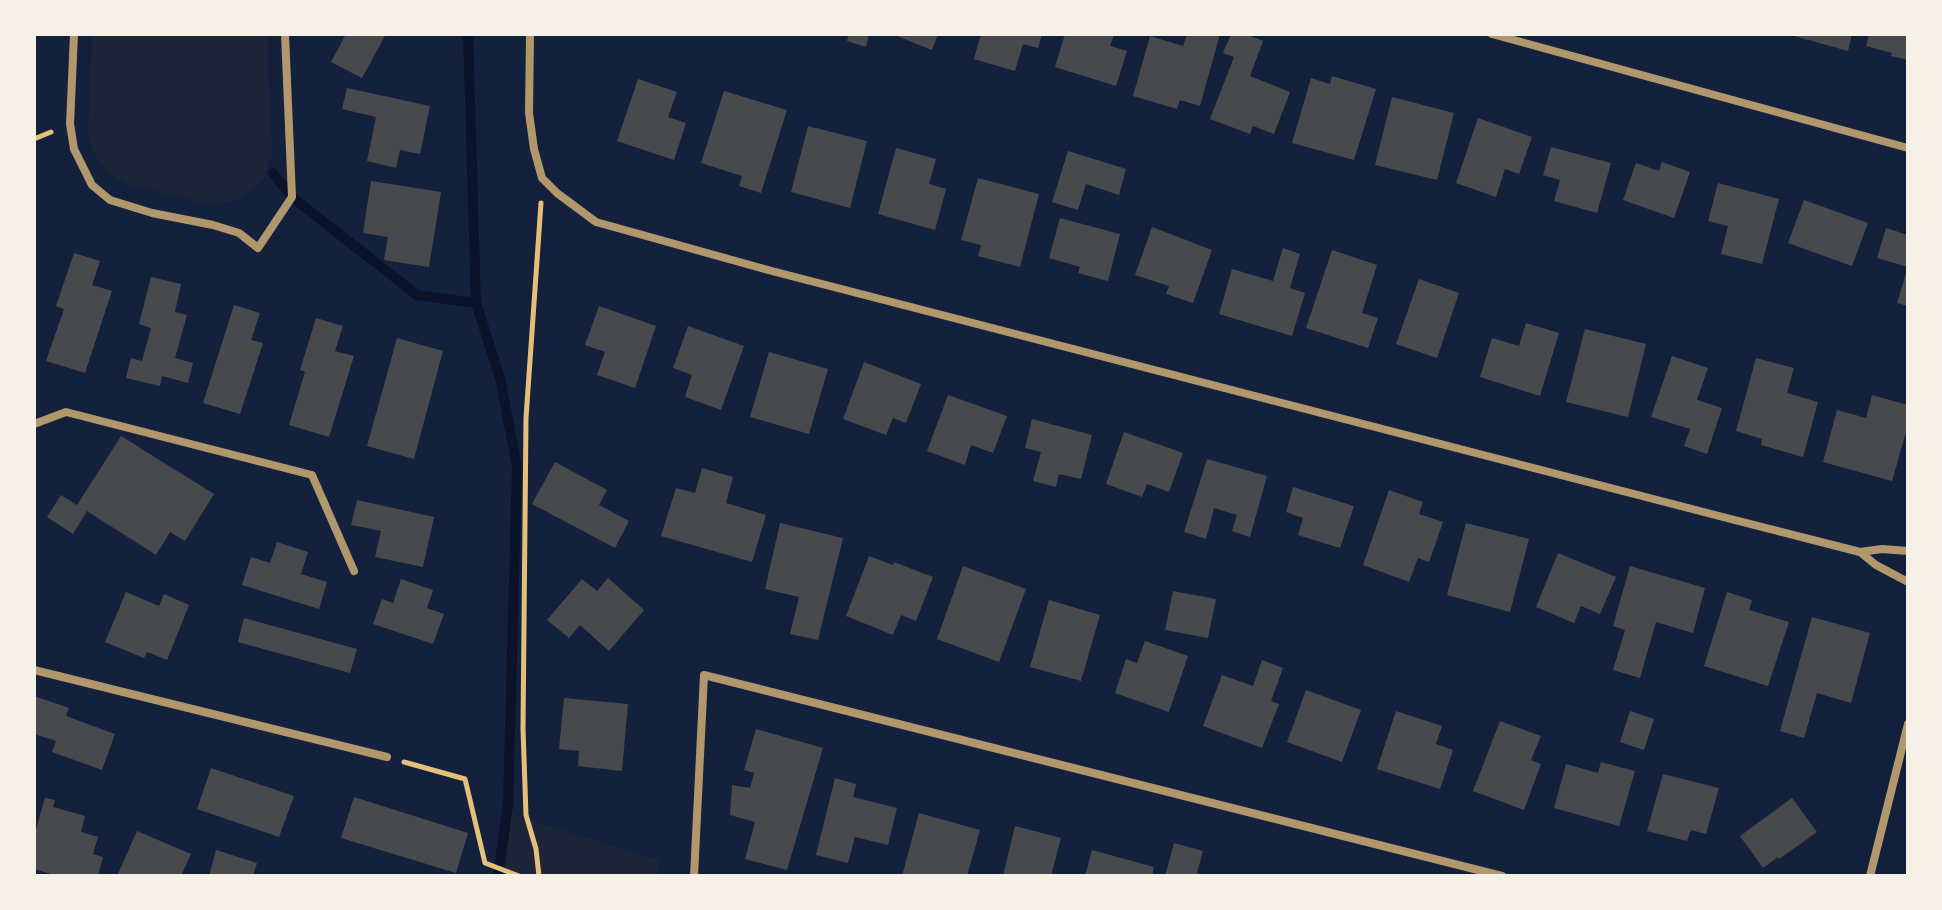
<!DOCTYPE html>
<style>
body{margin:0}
#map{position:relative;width:1942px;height:910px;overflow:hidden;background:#14213d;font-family:"IBM Plex Serif",serif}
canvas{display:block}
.frame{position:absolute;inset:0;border:36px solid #f6f1e7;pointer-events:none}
</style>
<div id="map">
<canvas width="1942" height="910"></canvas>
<div class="frame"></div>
</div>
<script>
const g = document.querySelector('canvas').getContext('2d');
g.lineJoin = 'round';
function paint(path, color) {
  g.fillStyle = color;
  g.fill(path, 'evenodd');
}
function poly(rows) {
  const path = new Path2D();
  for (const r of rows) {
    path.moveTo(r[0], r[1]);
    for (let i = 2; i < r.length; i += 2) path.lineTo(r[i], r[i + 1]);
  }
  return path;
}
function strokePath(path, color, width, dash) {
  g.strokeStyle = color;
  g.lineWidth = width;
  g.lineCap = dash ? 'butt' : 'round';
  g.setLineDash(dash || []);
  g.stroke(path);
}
const green = poly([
 [92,34,267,34,272,155,263,180,240,200,212,205,124,183,107,171,94,154,88,132],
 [511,814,658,860,657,876,505,876]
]);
const stream = poly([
 [468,34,476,303,500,378,517,467,508,804,498,876],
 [273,173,292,197,417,295,476,303]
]);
const building = poly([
 [346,34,386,34,362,78,331,62],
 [849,34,869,34,866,47,847,41],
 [892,34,938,34,932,50],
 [981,34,1042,34,1038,48,1023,44,1015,71,974,59],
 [1065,34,1114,34,1110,46,1127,51,1116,86,1055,67],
 [1187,34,1220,34,1200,106,1180,100,1177,109,1133,96,1150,36,1183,46],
 [1231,34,1246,34,1263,41,1250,76,1290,92,1274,134,1253,126,1250,134,1210,119,1234,57,1223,53],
 [1787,34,1852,34,1848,51],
 [1869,34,1908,34,1908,60,1891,56,1892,53,1866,46],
 [1332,76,1376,89,1354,160,1292,143,1311,78,1330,84],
 [638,79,677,92,668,117,686,123,674,160,617,141],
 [347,88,430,106,420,154,400,150,396,168,367,161,376,117,342,109],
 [724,91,787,110,761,193,739,186,742,176,701,163],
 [1392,97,1454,113,1437,180,1375,165],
 [1478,118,1532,137,1519,174,1505,169,1496,197,1456,183],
 [808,126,867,141,850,208,791,192],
 [1551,147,1611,163,1597,213,1554,201,1560,180,1543,175],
 [896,148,936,159,929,184,946,189,935,230,878,214],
 [1068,151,1126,169,1119,195,1086,184,1078,210,1052,202],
 [1662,162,1690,172,1674,218,1623,200,1636,163,1659,171],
 [978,178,1039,194,1020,267,978,256,981,245,961,240],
 [371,181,441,192,429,267,384,260,388,237,363,233],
 [1718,183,1779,199,1762,264,1721,254,1728,226,1708,221],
 [1804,200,1868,223,1852,266,1788,243],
 [1060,218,1120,234,1108,281,1078,273,1080,267,1049,258],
 [1152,227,1212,250,1193,303,1166,294,1169,286,1135,275],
 [1886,228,1908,235,1908,267,1877,258],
 [1283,248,1300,254,1290,288,1305,293,1292,336,1219,314,1232,269,1273,281],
 [1332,250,1377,265,1362,313,1378,318,1368,348,1306,328],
 [74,253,100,261,92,285,112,291,85,373,46,361,64,309,56,306],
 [1907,270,1908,270,1908,306,1897,303],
 [151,277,181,284,175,312,187,315,175,358,193,363,188,383,162,376,160,386,126,378,131,358,142,361,151,328,139,324],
 [1419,279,1459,293,1437,358,1396,344],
 [234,305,260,313,251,340,263,343,240,414,203,403],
 [599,306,656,326,635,388,597,375,605,352,585,345],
 [316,318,343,326,335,351,354,356,329,437,289,425,305,372,300,370],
 [1526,323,1559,333,1540,396,1480,377,1492,338,1519,346],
 [688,326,744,346,721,410,685,397,692,375,673,368],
 [1585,329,1646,344,1628,417,1566,402],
 [397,338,443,351,414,459,367,446],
 [769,352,828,369,809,434,750,417],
 [1672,356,1708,368,1697,400,1722,408,1707,454,1684,446,1690,429,1651,417],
 [1756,358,1794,368,1787,393,1818,402,1803,457,1761,445,1762,439,1736,431],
 [864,362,921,384,906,423,893,418,886,435,843,419],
 [948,395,1007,416,993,453,971,445,965,465,927,451],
 [1872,395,1908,405,1908,425,1892,481,1823,462,1837,410,1866,418],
 [1032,419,1092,435,1081,479,1059,474,1056,487,1033,481,1041,452,1025,448],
 [1124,432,1183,453,1169,492,1147,484,1142,497,1106,484],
 [121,436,214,494,185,541,170,532,156,555,87,511,73,534,47,517,61,495,77,505],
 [1207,459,1267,476,1250,537,1232,531,1237,515,1214,508,1206,539,1184,532],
 [555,462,607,490,599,505,629,521,615,548,532,504],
 [702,468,733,477,726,503,766,515,752,562,661,536,676,488,695,493],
 [1293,487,1354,506,1340,548,1298,535,1303,518,1286,512],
 [1389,490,1423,502,1419,514,1443,522,1429,562,1418,558,1409,582,1363,565],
 [357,500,434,517,423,567,375,557,381,531,351,525],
 [780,523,843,538,818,640,790,634,799,597,765,589],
 [1466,523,1529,539,1510,612,1447,595],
 [277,542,308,552,301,574,327,582,319,609,242,585,251,557,270,563],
 [1558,553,1616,577,1600,614,1581,606,1574,623,1536,607],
 [869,556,893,565,894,562,933,577,916,621,901,615,893,635,846,616],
 [963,566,1026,589,999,662,937,639],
 [1630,566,1705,588,1693,633,1656,622,1640,678,1613,670,1625,630,1613,626],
 [608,578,644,610,609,651,580,625,569,638,547,620,582,579,597,591],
 [401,579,433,590,427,608,444,614,433,644,373,624,382,599,393,603],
 [1173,591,1216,599,1208,638,1165,630],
 [126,592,159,606,164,594,189,605,167,660,147,652,144,658,105,642],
 [1727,592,1752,600,1749,610,1789,622,1768,686,1704,666],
 [1049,600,1100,615,1081,681,1030,667],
 [1812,617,1870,633,1851,703,1817,693,1804,738,1780,731],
 [244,618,357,649,350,673,238,642],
 [1145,641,1188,656,1169,712,1115,693,1126,659,1137,663],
 [1262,660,1283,668,1271,701,1279,704,1262,748,1203,726,1222,675,1253,686],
 [1306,690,1361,710,1342,762,1287,742],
 [34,696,69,708,66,716,115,734,102,770,52,752,56,741,34,734],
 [564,698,628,704,622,771,578,766,579,751,559,749],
 [1396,711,1442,726,1436,744,1453,750,1440,789,1377,769],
 [1630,711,1654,719,1644,750,1620,742],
 [1500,721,1541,736,1531,760,1541,764,1524,810,1473,791],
 [756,729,823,748,787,870,745,859,755,822,730,815,732,785,750,788,754,773,744,770],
 [1601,762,1635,771,1619,826,1554,808,1566,764,1598,773],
 [211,768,294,796,279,837,197,809],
 [1663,774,1719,788,1706,834,1691,830,1687,841,1647,831],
 [835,778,856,784,853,797,897,808,888,845,855,837,848,863,816,855],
 [354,797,468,833,456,873,341,838],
 [45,798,55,800,53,807,85,816,81,832,98,837,93,854,103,857,98,876,58,876,34,869,34,836],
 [1792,798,1817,832,1779,859,1778,857,1763,868,1740,836],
 [919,813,980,830,967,876,902,876],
 [1015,826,1061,838,1051,876,1003,876],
 [137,831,191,854,181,876,117,876],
 [1174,843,1203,851,1197,873,1206,876,1165,876],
 [216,850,257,863,253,876,209,876],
 [1092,850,1154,867,1152,876,1085,876]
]);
const path = poly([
 [34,139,51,132],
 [404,762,465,779,485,863,519,876],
 [539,876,536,849,526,815,523,729,526,418,541,203]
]);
const minor = poly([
 [74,34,70,124,74,149,92,185,110,200,152,213,213,225,239,233,258,248,292,197,285,34],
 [530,34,529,113,534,149,542,178,557,193,596,222,768,270,1723,517,1860,552,1882,549,1908,551],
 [1492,34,1908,148],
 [34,424,66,412,312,475,354,571],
 [1860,552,1876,565,1908,582],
 [34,670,387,757],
 [694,876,704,675,1502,876],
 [1870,876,1908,724]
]);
paint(green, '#1d2539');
strokePath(stream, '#0b132b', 10);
paint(building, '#48494c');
strokePath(path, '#e5c07b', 5);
strokePath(minor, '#b1986c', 8);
</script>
